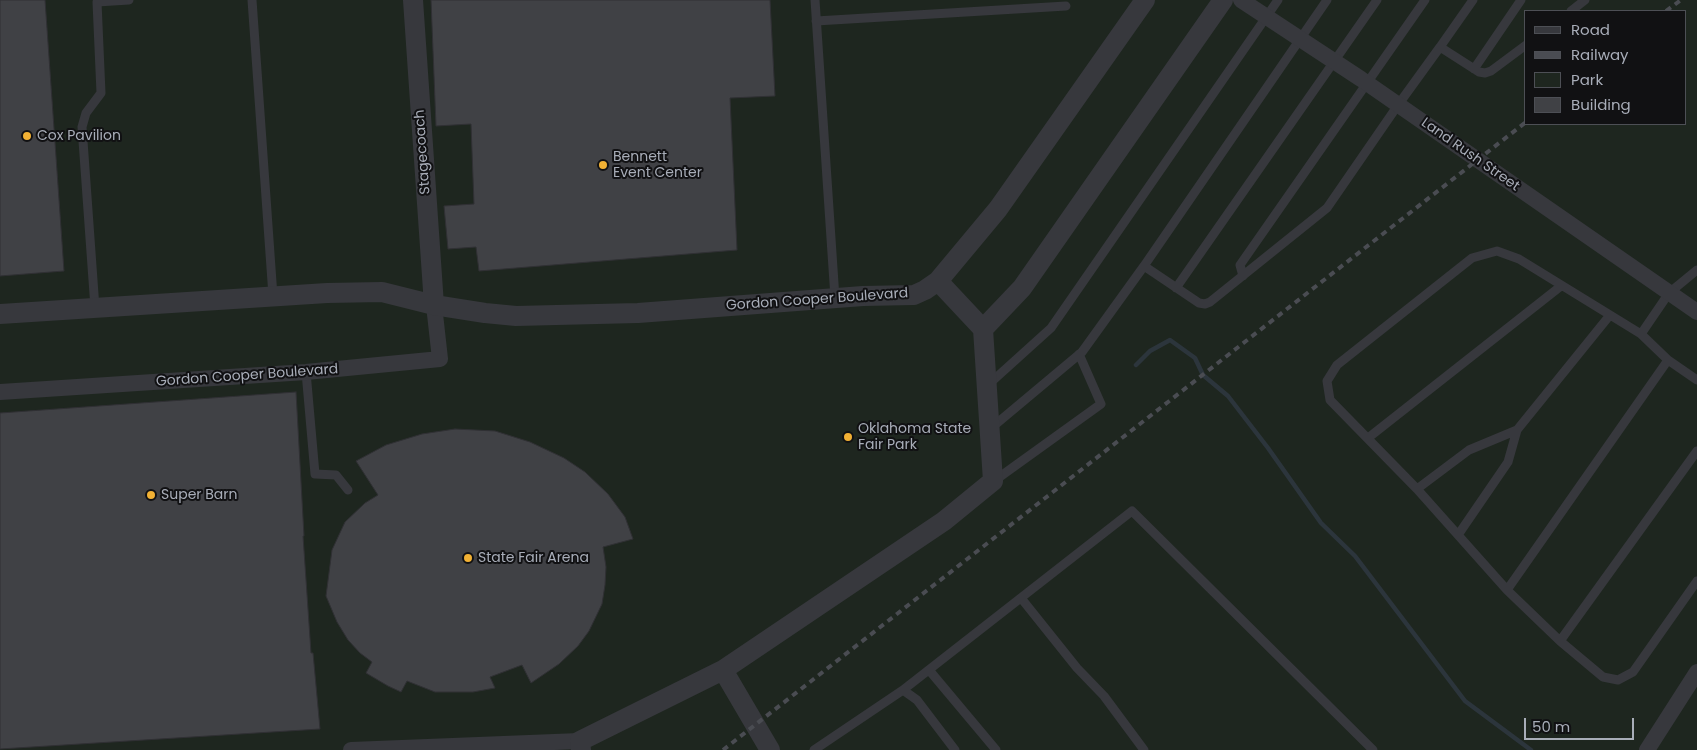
<!DOCTYPE html>
<style>
body{margin:0}
#map{position:relative;width:1697px;height:750px;overflow:hidden;background:#161618;font-family:Poppins,sans-serif}
canvas{display:block}
.legend{position:absolute;left:1524px;top:10px;width:162px;height:115px;box-sizing:border-box;background:#111113;border:1px solid #4d4f55;margin:0;padding:6px 9px;list-style:none;font-size:15px;color:#a8adb8}
.legend li{display:flex;align-items:center;gap:10px;height:25px}
.legend b{width:25px;border:1px solid #4d4f55}
.scale{position:absolute;left:1524px;top:718px;width:110px;height:22px;box-sizing:border-box;border:2px solid #a8adb8;border-top:0;padding-left:6px;font-size:15px;line-height:18px;white-space:nowrap;color:#a8adb8;-webkit-text-stroke:4px #111113;paint-order:stroke}
</style>
<div id="map">
<canvas width="1697" height="750"></canvas>
<ul class="legend">
<li><b style="height:6px;background:#37383d"></b>Road</li>
<li><b style="height:6px;background:#4a4c52"></b>Railway</li>
<li><b style="height:14px;background:#1e261f"></b>Park</li>
<li><b style="height:14px;background:#404145"></b>Building</li>
</ul>
<div class="scale">50 m</div>
</div>
<script>
const g = document.querySelector('canvas').getContext('2d');
g.lineJoin = 'round';
function paint(path, color) {
  g.fillStyle = color;
  g.fill(path, 'evenodd');
}
function poly(rows) {
  const path = new Path2D();
  for (const r of rows) {
    path.moveTo(r[0], r[1]);
    for (let i = 2; i < r.length; i += 2) path.lineTo(r[i], r[i + 1]);
  }
  return path;
}
function strokePath(path, color, width, dash) {
  g.strokeStyle = color;
  g.lineWidth = width;
  g.lineCap = dash ? 'butt' : 'round';
  g.setLineDash(dash || []);
  g.stroke(path);
}
function drawText(font, color, halo, rows, align = 'center') {
  g.font = font + ' Poppins,sans-serif';
  g.lineWidth = 4;
  g.setLineDash([]);
  g.textBaseline = 'middle';
  g.strokeStyle = halo;
  g.fillStyle = color;
  for (const [text, x, y, turn = 0] of rows) {
    g.save();
    g.translate(x, y);
    g.rotate((+turn || 0) * Math.PI / 180);
    g.textAlign = isNaN(turn) ? turn : align;
    if (halo) g.strokeText(text, 0, 0);
    g.fillText(text, 0, 0);
    g.restore();
  }
}
const green = poly([
 [0,0,1697,0,1697,750,0,750],
 [1526,11,1686,11,1686,124,1526,124]
]);
const stream = poly([
 [1136,365,1150,351,1170,340,1195,358,1203,375,1228,396,1268,448,1321,523,1355,556,1465,701,1531,750]
]);
const building = poly([
 [0,0,45,0,64,271,0,276,0,0],
 [431,0,770,0,775,96,730,98,737,250,479,271,476,247,448,249,444,206,474,204,471,124,436,126,431,0],
 [296,392,304,536,303,536,311,653,313,653,320,729,0,749,0,413,296,392],
 [455,429,495,431,530,442,564,458,585,472,608,494,625,517,633,539,603,547,606,567,605,585,602,604,589,631,578,646,559,664,531,683,522,665,490,677,495,688,473,692,435,692,407,681,401,692,388,686,366,673,372,662,360,653,348,640,337,622,326,596,332,550,345,522,365,503,378,495,356,461,386,445,422,434,455,429]
]);
const service = poly([
 [252,0,273,296],
 [815,0,835,298],
 [1571,11,1585,0],
 [816,21,1066,6],
 [1440,47,1473,0],
 [1474,69,1521,0],
 [1144,266,1327,0],
 [1243,276,1240,265,1425,0],
 [1176,288,1377,0],
 [95,308,82,127,86,113,101,93,97,2,129,0],
 [1641,334,1669,293,1697,270],
 [306,372,315,474,336,475,348,490],
 [1697,380,1668,360,1641,334,1519,259,1497,251,1472,258,1337,365,1327,381,1330,400,1417,489,1507,590,1560,641,1603,677,1618,680,1633,672,1697,581],
 [989,384,1051,328,1278,0],
 [990,429,1082,352,1144,266,1199,303,1205,304,1210,302,1327,208,1398,105,1440,47,1479,72,1485,73,1491,71,1526,45],
 [1368,438,1561,286],
 [994,481,1101,404,1079,354],
 [1417,489,1469,450,1517,430,1610,315],
 [1458,535,1508,462,1517,430],
 [1507,590,1668,360],
 [1021,598,1077,668,1104,696,1144,750],
 [1560,641,1697,451],
 [929,670,996,750],
 [903,690,1132,511,1373,750],
 [814,750,903,690,917,700,955,750]
]);
const minor = poly([
 [1241,0,1361,79,1697,312],
 [0,392,306,372,440,359,434,305],
 [351,750,580,741],
 [1647,750,1697,672]
]);
const tertiary = poly([
 [413,0,434,305],
 [0,314,327,293,382,292,434,305,485,313,516,316,638,313,863,296,914,295,925,290,938,281,998,209,1145,0],
 [983,329,1022,288,1223,0],
 [723,670,770,750],
 [581,750,580,741,723,670,944,521,993,481,983,329,938,281]
]);
const rail = poly([
 [1666,11,1681,0],
 [723,750,1526,122]
]);
const markers = [
 [27,136,5,"#f2b134"],
 [603,165,5,"#f2b134"],
 [848,437,5,"#f2b134"],
 [151,495,5,"#f2b134"],
 [468,558,5,"#f2b134"]
];
const poiNames = [
 ["Cox Pavilion",37,136],
 ["Bennett",613,157],
 ["Event Center",613,173],
 ["Oklahoma State",858,429],
 ["Fair Park",858,445],
 ["Super Barn",161,495],
 ["State Fair Arena",478,558]
];
const streetNames = [
 ["Stagecoach",423,152,-94],
 ["Land Rush Street",1470,155,35],
 ["Gordon Cooper Boulevard",817,300,-4],
 ["Gordon Cooper Boulevard",247,376,-4]
];
paint(green, '#1e261f');
strokePath(stream, '#2c353c', 4.5);
paint(building, '#404145');
strokePath(building, '#303034', 1);
strokePath(service, '#37383d', 9);
strokePath(minor, '#37383d', 16);
strokePath(tertiary, '#37383d', 20);
strokePath(rail, '#4a4c52', 4, [6, 5]);
for (const [x, y, r, color] of markers) {
  const dot = new Path2D();
  dot.arc(x, y, r, 0, 2 * Math.PI);
  g.fillStyle = color;
  g.fill(dot);
  strokePath(dot, '#111113', 2);
}
drawText('14px', '#a8adb8', '#111113', poiNames, 'left');
drawText('14px', '#a8adb8', '#111113', streetNames);
</script>
